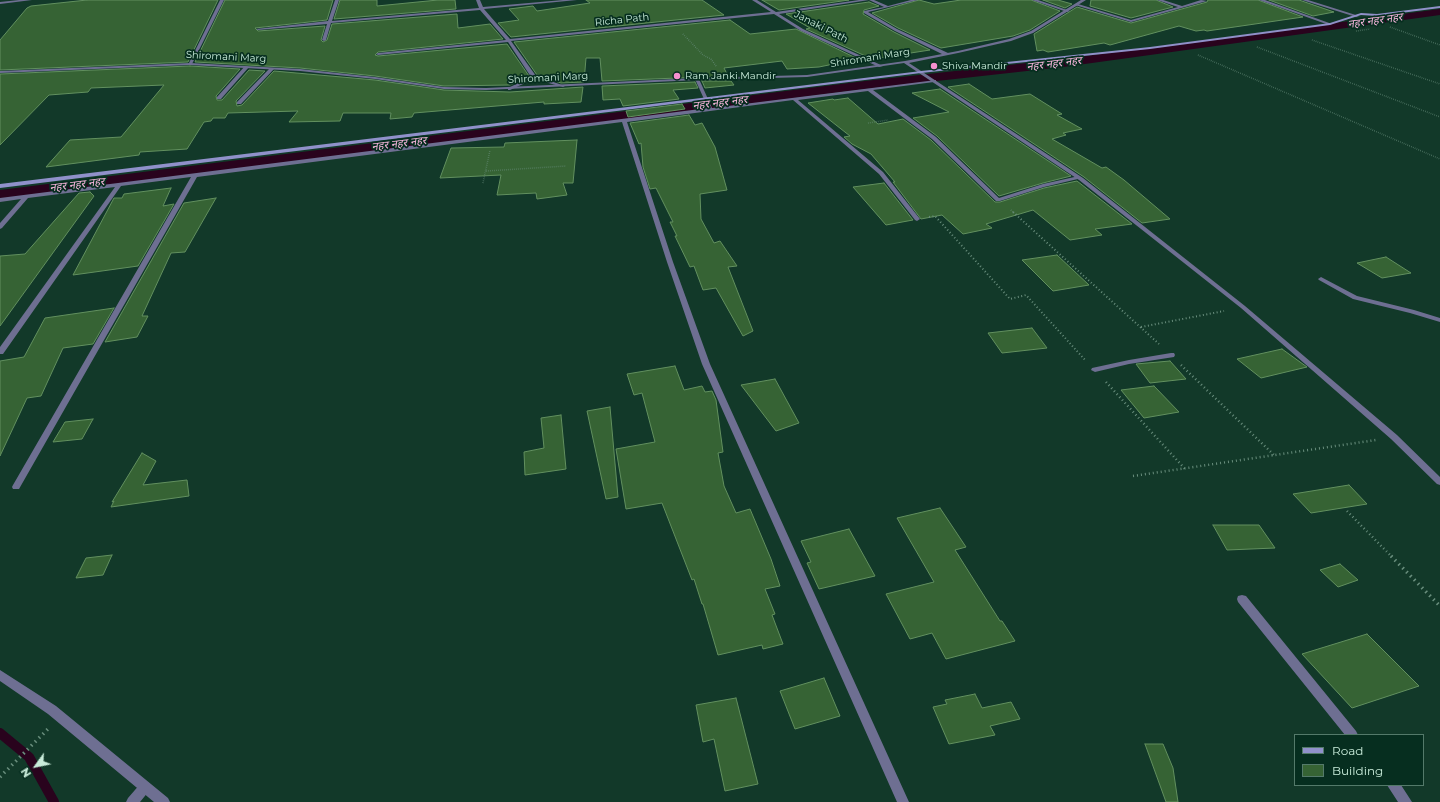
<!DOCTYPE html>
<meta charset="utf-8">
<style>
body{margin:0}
#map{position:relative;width:1440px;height:802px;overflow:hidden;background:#123929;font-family:Montserrat,sans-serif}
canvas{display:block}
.legend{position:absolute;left:1294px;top:734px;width:130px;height:52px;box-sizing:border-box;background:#062e1f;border:1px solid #547a6a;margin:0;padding:5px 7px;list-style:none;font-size:12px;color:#c9ecda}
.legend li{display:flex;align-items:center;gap:8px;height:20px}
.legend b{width:20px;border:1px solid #547a6a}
.north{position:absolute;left:16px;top:746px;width:40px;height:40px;-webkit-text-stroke:3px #062e1f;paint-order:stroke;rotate:237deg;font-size:11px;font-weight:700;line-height:16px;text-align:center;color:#c9ecda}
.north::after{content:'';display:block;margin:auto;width:14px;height:18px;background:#c9ecda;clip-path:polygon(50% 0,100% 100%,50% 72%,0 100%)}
</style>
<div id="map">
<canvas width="1440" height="802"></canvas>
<ul class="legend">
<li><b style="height:5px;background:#9091ca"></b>Road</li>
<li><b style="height:11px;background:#366334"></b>Building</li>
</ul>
<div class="north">N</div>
</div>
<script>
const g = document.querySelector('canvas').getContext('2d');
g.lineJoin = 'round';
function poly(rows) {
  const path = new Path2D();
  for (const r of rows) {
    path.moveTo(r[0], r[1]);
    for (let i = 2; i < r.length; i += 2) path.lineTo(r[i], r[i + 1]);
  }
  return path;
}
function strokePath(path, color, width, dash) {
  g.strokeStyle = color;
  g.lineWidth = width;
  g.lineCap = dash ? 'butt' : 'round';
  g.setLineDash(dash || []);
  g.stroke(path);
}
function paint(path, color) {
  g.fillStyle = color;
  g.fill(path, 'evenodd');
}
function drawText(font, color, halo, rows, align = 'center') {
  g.font = font + ' Montserrat,"Noto Sans Devanagari",sans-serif';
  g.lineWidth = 3.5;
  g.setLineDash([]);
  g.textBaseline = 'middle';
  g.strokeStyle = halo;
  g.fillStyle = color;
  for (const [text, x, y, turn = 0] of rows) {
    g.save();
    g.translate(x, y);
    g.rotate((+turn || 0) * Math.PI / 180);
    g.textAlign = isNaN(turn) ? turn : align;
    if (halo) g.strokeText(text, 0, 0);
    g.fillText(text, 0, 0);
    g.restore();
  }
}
const stream = poly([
 [0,733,29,757,54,802]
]);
const canal = poly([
 [1440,9,1440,15,1063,67,865,89,0,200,0,190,865,81,1063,59,1440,9]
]);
const building = poly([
 [87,0,218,0,188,62,0,70,0,40,27,8,31,6,87,0],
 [225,0,333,0,327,20,255,28,258,31,325,26,321,40,323,42,327,40,332,24,457,14,458,28,490,24,503,39,378,52,375,55,378,56,507,44,529,76,510,85,444,86,375,76,300,68,195,62,225,0],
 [340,0,377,0,377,6,438,0,455,0,456,9,334,19,340,0],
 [586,0,702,0,724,15,511,37,498,23,519,20,509,9,533,6,537,11,590,3,586,0],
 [762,0,849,0,779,10,762,0],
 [919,0,934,4,961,0,1031,0,1060,11,1030,30,1013,36,941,48,898,28,872,13,919,0],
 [1043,0,1058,0,1072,4,1065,8,1043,0],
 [1091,0,1156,0,1173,7,1131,18,1090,6,1091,0],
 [1208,0,1258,0,1303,17,1207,31,1204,30,1196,31,1179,26,1110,45,1104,43,1048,52,1043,50,1037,51,1034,34,1077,7,1131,23,1207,2,1208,0],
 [1269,0,1299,0,1334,12,1313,16,1269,0],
 [869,2,879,6,864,10,863,14,894,32,930,50,872,59,806,29,810,28,786,14,869,2],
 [730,20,750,34,796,29,858,59,819,67,787,69,782,61,724,68,728,76,602,81,600,58,586,58,584,82,561,83,537,75,514,42,730,20],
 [190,66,240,69,216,96,217,100,222,100,249,70,265,71,236,101,237,106,242,105,274,71,375,80,444,90,510,92,583,87,581,102,544,104,544,102,414,113,412,117,390,119,391,113,343,113,340,121,289,122,298,111,228,113,225,118,213,118,211,121,204,122,187,149,140,152,139,155,46,167,70,140,121,137,164,85,91,88,88,92,49,95,0,145,0,74,190,66],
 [702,81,731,81,734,85,705,88,702,81],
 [695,82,698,88,673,90,679,99,623,106,620,99,603,100,602,86,695,82],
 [969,84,992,99,1030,94,1062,114,1057,115,1082,129,1063,133,1066,135,1052,139,1102,168,1106,167,1124,180,1170,219,1142,223,1084,177,948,87,969,84],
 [940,89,1071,176,1043,183,999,196,937,136,913,118,949,112,912,93,940,89],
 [848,98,878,124,903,119,931,140,995,202,1000,202,1044,188,1077,181,1132,224,1095,229,1102,235,1070,240,1033,210,986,224,992,228,963,234,942,215,921,219,893,182,895,182,871,154,852,144,844,137,850,136,808,103,833,99,834,100,848,98],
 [682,104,685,109,628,117,626,111,682,104],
 [689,115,695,125,702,123,715,147,727,190,700,194,701,219,714,243,720,241,737,266,728,267,753,331,743,336,716,288,703,290,694,266,690,267,675,236,677,236,670,222,673,222,656,188,650,189,643,167,641,143,639,144,630,123,689,115],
 [577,140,573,183,563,183,567,195,537,199,536,193,497,195,501,175,440,178,451,148,504,147,505,143,577,140],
 [884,183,913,220,886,225,853,187,884,183],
 [171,188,163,206,174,204,138,266,73,275,114,198,122,198,124,194,171,188],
 [90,192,94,196,0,326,0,256,25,254,79,193,90,192],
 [216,198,185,252,171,253,142,316,148,316,137,337,105,342,184,203,216,198],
 [1057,255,1089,285,1053,291,1022,260,1057,255],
 [1386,257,1411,273,1382,278,1357,263,1386,257],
 [114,308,93,344,63,348,41,396,27,398,0,456,0,361,24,357,45,318,114,308],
 [1032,328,1047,348,1002,353,988,333,1032,328],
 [1282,349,1307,367,1261,378,1237,359,1282,349],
 [1170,361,1186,379,1150,383,1136,364,1170,361],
 [675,366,684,390,702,386,705,392,712,391,716,400,723,452,718,453,724,486,736,513,750,509,771,559,780,586,765,589,775,614,772,615,783,644,763,649,762,645,718,655,703,604,702,604,694,579,692,580,662,503,626,509,616,449,655,442,642,393,634,395,627,374,675,366],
 [775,379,799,423,776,431,741,385,775,379],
 [1154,386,1179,412,1144,418,1121,390,1154,386],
 [610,407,618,497,606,499,587,411,610,407],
 [561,415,566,469,525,475,524,452,544,448,541,418,561,415],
 [93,419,82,439,53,442,65,422,93,419],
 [142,453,156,461,143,485,187,480,189,496,111,507,114,501,112,502,142,453],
 [1349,485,1367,504,1311,513,1293,494,1349,485],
 [940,508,966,547,955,550,1000,621,1002,621,1015,641,946,659,932,633,910,639,886,594,934,582,897,518,940,508],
 [1213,525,1259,525,1275,548,1227,550,1213,525],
 [849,529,875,576,819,589,807,563,811,562,801,541,849,529],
 [112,555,103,575,76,578,86,558,112,555],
 [1340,564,1358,580,1338,587,1320,570,1340,564],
 [1367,634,1419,686,1352,708,1302,654,1367,634],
 [824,678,840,716,795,729,780,691,824,678],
 [975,694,982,708,1011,702,1020,719,990,726,995,735,949,744,933,707,947,704,945,700,975,694],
 [736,698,758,784,725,791,714,739,703,742,696,705,736,698],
 [1145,744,1163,744,1173,768,1178,802,1166,802,1145,744]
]);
const pathFar3 = poly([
 [1390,27,1440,45],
 [1356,31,1370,29],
 [683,34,703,55,711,59,716,66],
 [1312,40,1440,84],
 [1257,47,1440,117],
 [1198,55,1440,159],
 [868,123,888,120],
 [486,171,566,166],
 [483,183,490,150],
 [1011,210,1014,213]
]);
const pathFar2 = poly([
 [1013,212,1159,344],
 [929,217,935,216,1010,299,1026,295,1086,361],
 [1141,327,1224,311]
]);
const pathFar1 = poly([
 [1181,365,1275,456],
 [1106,382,1185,469],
 [1133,476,1376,440],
 [1347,511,1392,557]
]);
const path = poly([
 [1391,556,1440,606],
 [0,777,49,728]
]);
const service = poly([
 [245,66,249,67,221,99,217,99,217,97,245,66],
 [270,68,274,69,241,104,237,104,237,102,270,68]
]);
const minor = poly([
 [19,0,32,0,0,4,0,2,19,0],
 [220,0,224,0,192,64,188,65,220,0],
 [335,0,339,0,332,21,479,8,476,0,480,0,483,7,563,0,577,0,484,9,510,39,771,12,752,0,757,0,776,12,859,0,869,0,779,14,803,29,883,66,879,67,801,31,774,14,511,41,536,76,565,86,563,87,534,79,510,90,508,90,508,88,531,77,508,42,378,55,376,54,378,53,506,40,480,10,331,23,326,40,324,41,322,40,327,24,258,30,256,29,328,21,335,0],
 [869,0,874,0,888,6,911,0,918,0,868,12,897,29,948,53,948,55,944,55,895,31,864,13,864,11,884,7,869,0],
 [1032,0,1038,0,1070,11,1067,12,1032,0],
 [1157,0,1163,0,1182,6,1201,0,1207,1,1131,22,1075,5,1078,4,1131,20,1178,7,1157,0],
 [1259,0,1265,0,1332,24,1329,25,1259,0],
 [1302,0,1308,0,1359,16,1356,17,1302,0],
 [697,78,699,79,712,108,936,80,936,81,934,82,873,90,936,137,999,198,1043,184,1079,176,1082,178,1044,187,1000,201,996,201,932,139,868,91,798,100,883,172,920,219,917,221,915,220,879,174,793,100,627,122,673,262,710,364,909,802,897,802,702,364,667,262,622,122,197,177,19,489,13,489,12,487,13,485,191,177,121,186,3,354,0,354,0,347,115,187,28,198,2,228,0,229,0,223,21,199,0,202,0,198,708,108,695,79,697,78],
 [1321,277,1357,296,1414,310,1440,318,1440,322,1410,313,1353,299,1319,280,1318,279,1321,277],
 [1171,353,1174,353,1175,355,1174,357,1129,364,1095,372,1091,370,1092,368,1129,360,1171,353],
 [1242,595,1246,596,1356,731,1358,735,1345,735,1238,602,1237,599,1238,596,1242,595],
 [145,781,149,783,151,787,149,791,140,802,126,802,128,798,141,783,145,781],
 [1387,785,1401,785,1412,802,1398,802,1387,785]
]);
const tertiary = poly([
 [1081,0,1086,0,1033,33,1011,41,958,53,909,63,1083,178,1245,306,1397,435,1440,477,1440,485,1437,484,1391,439,1241,308,1079,180,904,63,807,77,697,80,486,90,444,89,375,79,300,71,190,65,0,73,0,71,190,63,300,69,375,77,444,87,486,88,697,78,807,75,905,61,958,51,1009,39,1031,31,1081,0],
 [0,670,56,706,168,798,170,802,154,802,48,714,0,681,0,670]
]);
const secondary = poly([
 [1440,6,1440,8,1377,16,1361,15,1330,25,1150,49,921,73,0,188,0,184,921,71,1150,47,1330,23,1361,13,1377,14,1440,6]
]);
const markers = [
 [934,66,4,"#f690cf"],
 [677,76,4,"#f690cf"]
];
const farStreetnames = [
 ["Richa Path",622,20,-6],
 ["Janaki Path",821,27,27],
 ["Shiromani Marg",226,57,3],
 ["Shiromani Marg",870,58,-9],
 ["Shiromani Marg",548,78,-3]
];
const farPoinames = [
 ["Shiva Mandir",942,66],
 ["Ram Janki Mandir",685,76]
];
const farWaternames = [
 ["नहर नहर नहर",1375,21,-8],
 ["नहर नहर नहर",1054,64,-7],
 ["नहर नहर नहर",720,103,-7],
 ["नहर नहर नहर",399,144,-7],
 ["नहर नहर नहर",77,185,-7]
];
strokePath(stream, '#29031d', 10);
paint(canal, '#29031d');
paint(building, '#366334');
strokePath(building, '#62905f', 1);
strokePath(pathFar3, '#698e7d', 1.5, [0.5, 1.5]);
strokePath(pathFar2, '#698e7d', 2, [1, 2.5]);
strokePath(pathFar1, '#698e7d', 2.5, [1, 3]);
strokePath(path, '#698e7d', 3.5, [1.5, 4]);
paint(service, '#6e6f92');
paint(minor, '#6e6f92');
paint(tertiary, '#6e6f92');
paint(secondary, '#9091ca');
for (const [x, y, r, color] of markers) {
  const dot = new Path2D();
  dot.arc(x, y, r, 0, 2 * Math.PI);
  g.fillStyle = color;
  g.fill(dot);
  strokePath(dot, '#062e1f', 1.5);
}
drawText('10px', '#c9ecda', '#062e1f', farStreetnames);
drawText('10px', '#c9ecda', '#062e1f', farPoinames, 'left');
drawText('italic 11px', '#fab7de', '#062e1f', farWaternames);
</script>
